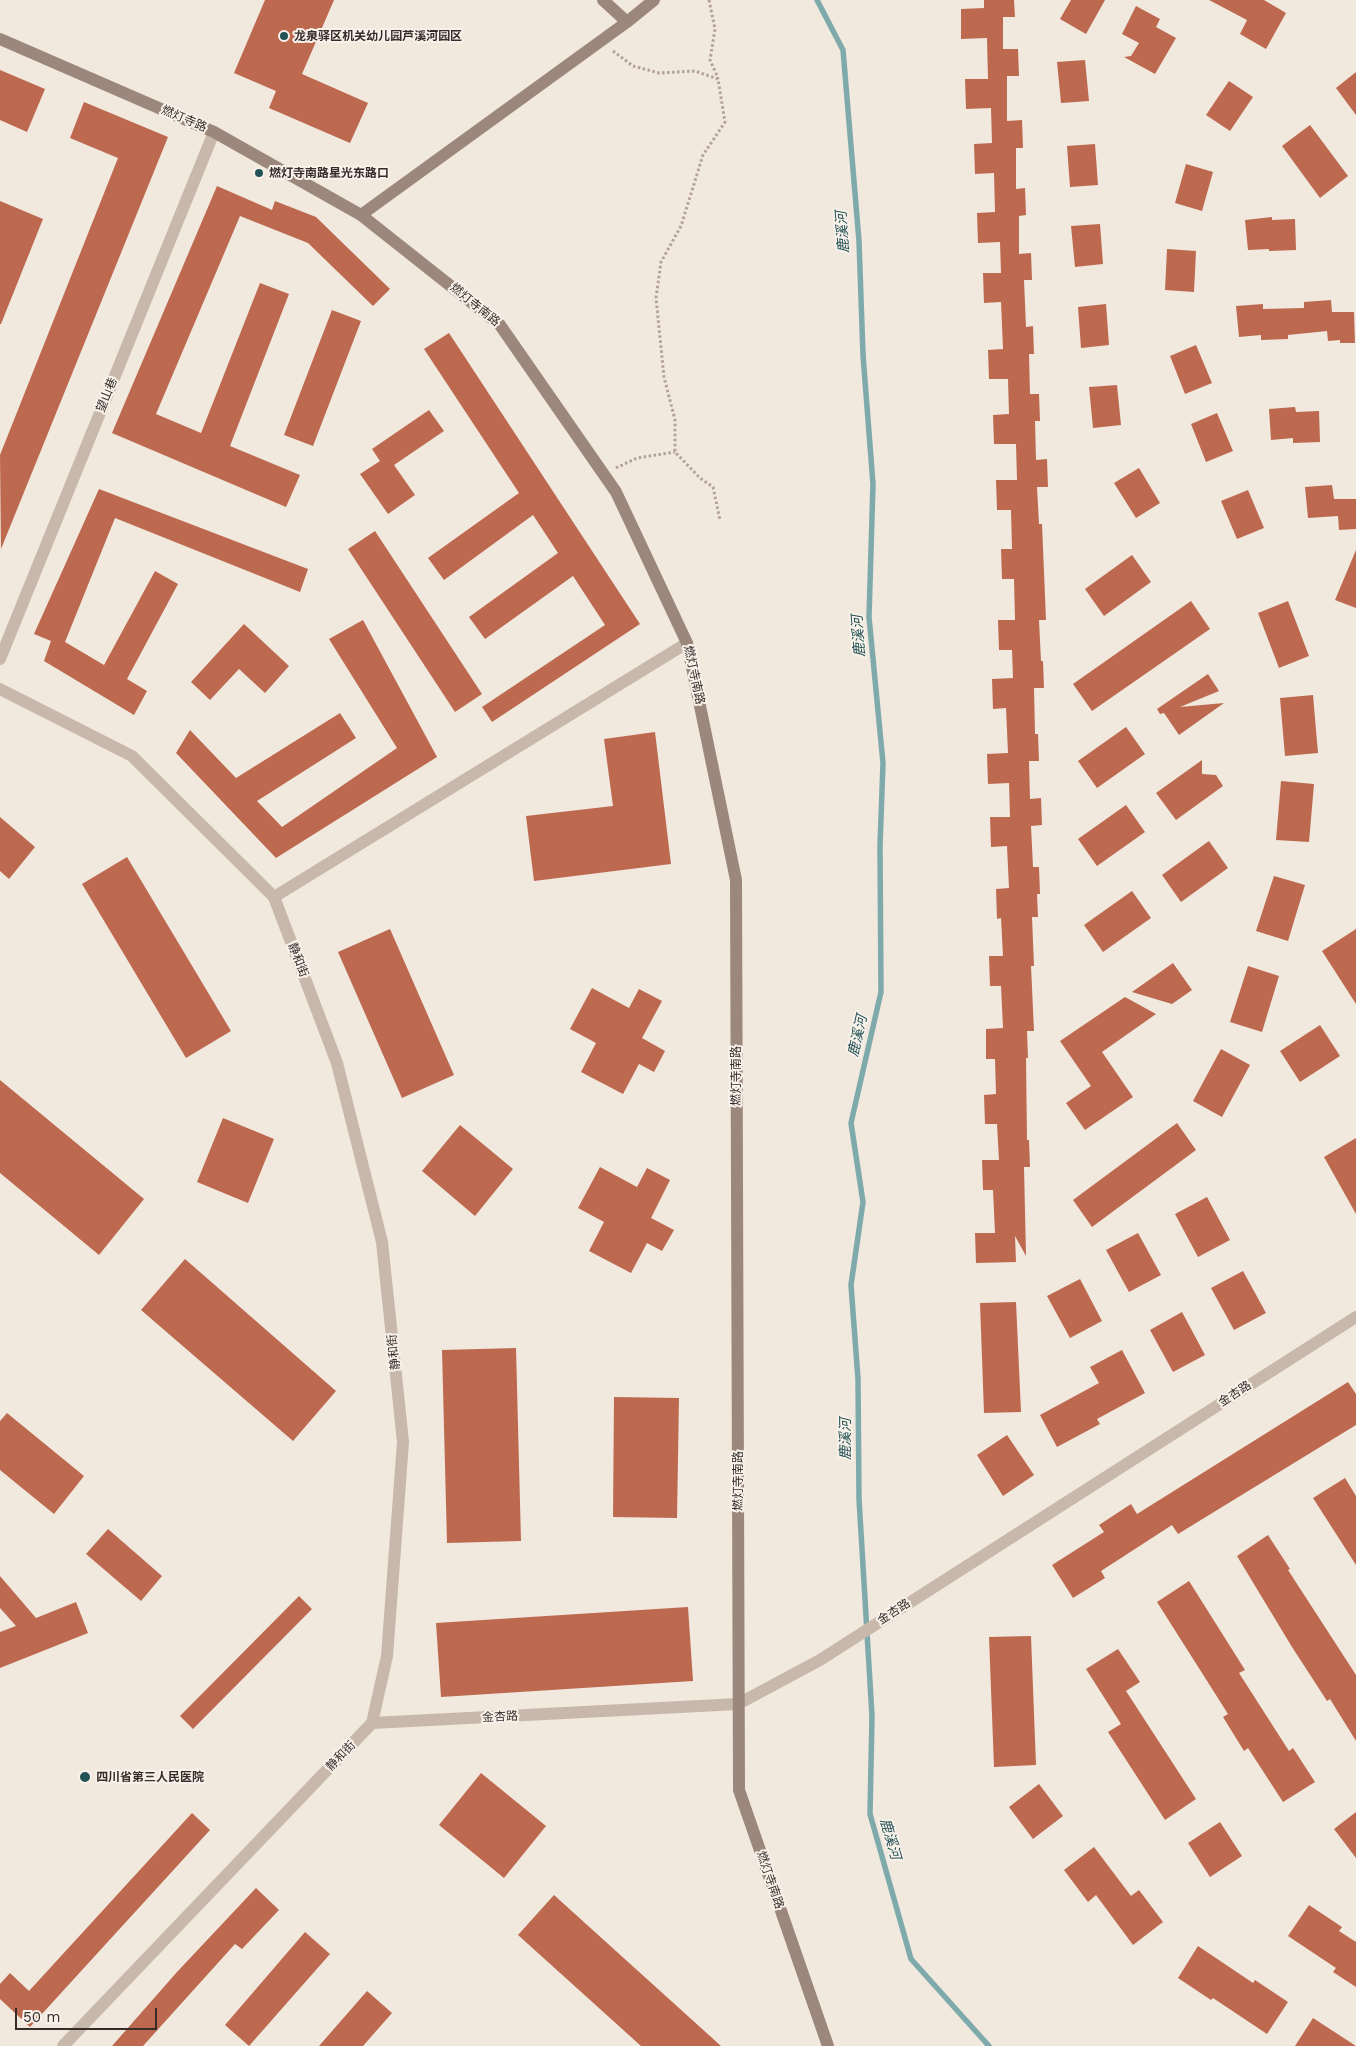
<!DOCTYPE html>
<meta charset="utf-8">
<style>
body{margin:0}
#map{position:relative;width:1356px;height:2046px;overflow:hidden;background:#f1e8de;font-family:"Work Sans",sans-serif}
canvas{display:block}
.scale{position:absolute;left:15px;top:2008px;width:142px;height:22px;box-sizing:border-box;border:2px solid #362d2a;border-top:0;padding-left:6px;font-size:15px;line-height:18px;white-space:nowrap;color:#362d2a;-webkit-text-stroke:4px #f9f2ea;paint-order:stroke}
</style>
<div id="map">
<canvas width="1356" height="2046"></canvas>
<div class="scale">50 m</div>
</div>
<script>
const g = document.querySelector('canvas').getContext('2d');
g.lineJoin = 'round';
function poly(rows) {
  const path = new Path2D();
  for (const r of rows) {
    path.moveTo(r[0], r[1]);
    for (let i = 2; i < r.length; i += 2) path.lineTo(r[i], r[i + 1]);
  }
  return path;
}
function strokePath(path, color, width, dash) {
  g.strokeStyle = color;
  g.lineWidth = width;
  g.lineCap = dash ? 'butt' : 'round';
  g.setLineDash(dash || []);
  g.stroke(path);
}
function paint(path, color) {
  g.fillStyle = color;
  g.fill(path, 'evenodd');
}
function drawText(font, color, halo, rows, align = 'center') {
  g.font = font + ' "Work Sans","Noto Sans SC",sans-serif';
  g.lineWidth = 4;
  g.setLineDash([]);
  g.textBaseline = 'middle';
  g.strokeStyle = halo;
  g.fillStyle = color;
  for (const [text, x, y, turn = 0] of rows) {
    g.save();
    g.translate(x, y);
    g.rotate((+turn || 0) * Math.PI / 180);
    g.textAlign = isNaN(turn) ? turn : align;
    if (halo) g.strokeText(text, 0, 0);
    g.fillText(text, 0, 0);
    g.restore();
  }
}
const stream = poly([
 [817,0,843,50,859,241,863,355,873,484,869,617,883,763,880,846,881,992,851,1123,863,1202,851,1285,858,1379,859,1499,872,1716,870,1814,911,1959,989,2046]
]);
const building = poly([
 [265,0,334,0,302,74,368,103,350,143,269,108,276,91,234,73],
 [984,0,1014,0,1015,17,1003,17,1003,49,1018,49,1019,76,1007,76,1007,121,1022,120,1023,148,1016,148,1016,189,1025,188,1026,215,1019,216,1019,254,1031,253,1032,280,1024,280,1026,327,1033,326,1034,354,1029,354,1030,394,1039,394,1040,421,1035,421,1036,460,1047,459,1048,487,1037,487,1039,524,1042,524,1046,620,1039,620,1041,661,1043,661,1044,688,1034,688,1035,734,1038,734,1039,761,1029,761,1030,799,1041,798,1042,825,1031,826,1033,867,1039,867,1040,894,1037,894,1038,917,1032,917,1034,966,1031,966,1034,1031,1027,1031,1028,1058,1026,1058,1027,1140,1029,1140,1030,1167,1024,1167,1026,1256,1015,1236,1016,1262,976,1263,975,1233,995,1233,993,1190,983,1190,982,1160,999,1160,997,1124,985,1124,984,1095,996,1094,995,1059,986,1059,986,1029,1003,1028,1001,986,990,986,989,956,1003,956,1001,918,997,919,996,889,1009,888,1007,846,991,847,990,817,1010,817,1009,783,988,784,987,754,1008,753,1006,708,993,709,992,679,1013,678,1012,650,999,650,998,620,1015,620,1014,579,1002,579,1001,549,1012,549,1011,510,997,510,996,480,1017,480,1016,444,994,444,993,415,1009,414,1008,379,989,379,988,350,1003,349,1001,302,984,303,983,273,1001,273,1000,242,978,243,977,213,995,212,994,173,975,174,974,144,992,143,991,108,966,109,965,79,988,79,987,38,961,39,961,9,984,8],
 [1071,0,1105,0,1086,34,1060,19],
 [1209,0,1264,0,1286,13,1266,49,1240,34,1247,20],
 [1136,6,1160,19,1156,27,1176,38,1155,74,1124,57,1131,56,1139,43,1122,34],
 [1085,60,1089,101,1061,103,1057,62],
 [0,70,45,89,27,132,0,120],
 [1356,72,1356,115,1336,88],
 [1229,81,1253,97,1230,131,1206,115],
 [84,102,168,137,1,549,0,455,118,158,70,138],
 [1310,125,1348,176,1320,198,1282,146],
 [1095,144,1098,185,1070,187,1067,146],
 [1186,164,1213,172,1202,211,1175,203],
 [217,186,272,210,275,201,316,217,390,289,373,306,308,243,240,216,156,414,201,433,260,283,289,294,230,446,300,475,286,507,112,433],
 [0,201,43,219,1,324,0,324],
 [1272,217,1272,220,1295,219,1296,250,1269,251,1269,249,1248,250,1245,220],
 [1100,224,1103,264,1075,267,1071,226],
 [1167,249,1196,251,1194,292,1165,290],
 [1331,300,1332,312,1354,312,1355,343,1340,343,1340,340,1328,341,1327,331,1288,335,1288,339,1261,340,1261,335,1239,337,1236,306,1263,304,1263,309,1304,308,1304,302],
 [1106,304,1109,345,1081,348,1078,307],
 [332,310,361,321,313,446,284,435],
 [449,333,640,624,492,722,482,707,605,625,573,576,485,639,469,617,558,553,533,515,444,580,428,558,519,493,424,349],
 [1196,345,1212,383,1185,394,1170,356],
 [1117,385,1121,425,1093,428,1089,387],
 [1295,407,1296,412,1319,411,1320,442,1293,443,1293,438,1271,440,1269,409],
 [429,410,444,431,394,465,415,495,388,514,360,474,380,461,372,449],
 [1217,413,1233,451,1206,462,1191,424],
 [1139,468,1160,503,1136,518,1114,483],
 [1332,485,1334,499,1356,499,1356,529,1339,530,1338,516,1308,518,1305,487],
 [99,489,308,569,300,592,115,518,65,642,104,665,155,571,178,584,127,679,147,691,134,715,44,661,51,641,34,634],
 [1248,490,1264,528,1237,539,1221,501],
 [375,531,482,694,455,712,348,549],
 [1356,550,1356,608,1335,600],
 [1132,555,1151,582,1104,616,1085,589],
 [1191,601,1210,629,1092,711,1073,684],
 [1288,601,1309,656,1279,668,1258,613],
 [363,620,437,757,276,858,176,753,190,730,236,778,340,713,356,738,257,801,282,827,397,748,329,639],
 [244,624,289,666,265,693,239,669,210,700,191,682],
 [1208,674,1219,691,1180,707,1224,703,1179,735,1164,713,1160,714,1157,709],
 [1313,695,1318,753,1285,756,1280,698],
 [1126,727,1145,754,1097,788,1078,761],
 [655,732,671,864,534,881,526,816,613,806,604,739],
 [1202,760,1202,774,1216,775,1223,786,1176,820,1156,793],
 [1281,781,1314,784,1309,842,1276,840],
 [1126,805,1145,832,1097,866,1078,839],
 [0,817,35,847,9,879,0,871],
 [1209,841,1228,868,1181,902,1162,875],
 [127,857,231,1031,186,1058,82,884],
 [1274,876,1305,885,1288,941,1256,931],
 [1132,891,1151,918,1103,952,1084,925],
 [390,929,454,1075,402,1098,338,952],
 [1356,929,1356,1004,1322,951],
 [1173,963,1192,990,1172,1004,1132,992],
 [1248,966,1279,976,1262,1032,1230,1022],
 [592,988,629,1008,639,989,662,1001,642,1038,665,1051,654,1072,639,1064,623,1094,581,1072,596,1043,570,1029],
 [1125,997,1156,1014,1102,1052,1133,1097,1085,1130,1066,1103,1091,1086,1060,1041],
 [1320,1025,1340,1056,1300,1082,1280,1051],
 [1221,1049,1250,1065,1222,1117,1193,1101],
 [0,1080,144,1199,99,1255,0,1173],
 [223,1118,274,1139,248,1203,197,1182],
 [1177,1123,1196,1150,1092,1227,1073,1200],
 [460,1125,513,1169,475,1216,422,1171],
 [1356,1138,1356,1214,1324,1157],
 [600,1167,637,1187,647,1168,670,1180,651,1218,674,1230,662,1251,647,1243,631,1273,589,1251,604,1222,578,1208],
 [1207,1197,1230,1240,1198,1257,1175,1214],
 [1138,1233,1161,1275,1129,1292,1106,1250],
 [185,1259,336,1391,293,1441,141,1310],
 [1243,1271,1266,1313,1234,1330,1211,1288],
 [1080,1279,1102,1321,1070,1338,1047,1296],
 [1016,1302,1021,1412,984,1413,980,1303],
 [1182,1312,1205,1355,1173,1372,1150,1330],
 [516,1348,521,1541,447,1543,442,1350],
 [1122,1350,1145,1393,1097,1419,1100,1424,1057,1447,1040,1415,1099,1383,1090,1367],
 [1348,1382,1356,1394,1356,1425,1178,1534,1172,1525,1101,1571,1105,1578,1073,1598,1052,1565,1104,1532,1099,1525,1131,1504,1137,1514],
 [614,1397,679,1398,677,1518,613,1517],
 [7,1413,84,1476,54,1514,0,1470,0,1421],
 [1007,1435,1034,1475,1003,1496,977,1455],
 [1345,1478,1356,1496,1356,1565,1313,1498],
 [108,1529,162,1576,141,1601,86,1554],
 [1268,1535,1290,1569,1288,1570,1356,1675,1356,1741,1330,1699,1327,1701,1292,1647,1237,1556],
 [0,1576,36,1618,76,1602,88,1633,0,1668,0,1632,16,1626,0,1608],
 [1189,1581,1245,1670,1239,1673,1289,1751,1293,1748,1315,1782,1283,1802,1248,1748,1244,1751,1223,1717,1228,1714,1157,1602],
 [299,1596,312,1609,193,1729,180,1716],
 [688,1607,693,1681,441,1697,436,1623],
 [1031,1636,1036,1765,994,1767,989,1637],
 [1118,1649,1140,1682,1126,1691,1196,1799,1165,1820,1108,1732,1121,1724,1086,1669],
 [481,1773,546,1826,504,1878,439,1825],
 [1039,1784,1063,1816,1033,1839,1009,1807],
 [1356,1812,1356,1858,1334,1829],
 [192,1813,210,1830,30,2027,0,1999,0,1984,10,1973,29,1991],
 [1220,1822,1242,1856,1210,1877,1188,1843],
 [1094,1847,1131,1896,1139,1890,1163,1922,1133,1945,1096,1895,1088,1902,1064,1870],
 [256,1888,279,1910,242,1949,235,1944,143,2046,112,2046,177,1972],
 [554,1895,721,2046,641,2046,518,1935],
 [1309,1905,1342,1927,1339,1931,1356,1942,1356,1987,1333,1972,1336,1968,1288,1936],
 [305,1932,330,1954,249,2046,225,2025],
 [1198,1946,1253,1983,1255,1980,1288,2002,1267,2034,1213,1998,1211,2000,1178,1978],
 [367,1991,392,2013,363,2046,319,2046],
 [1313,2018,1356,2046,1295,2046]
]);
const path = poly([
 [709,0,715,29,710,60,718,78],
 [613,51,633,66,659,73,695,71,718,79,725,122,703,155,681,226,661,262,656,298,664,377,675,420,675,452,700,478,713,487,720,520],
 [616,468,637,458,675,452]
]);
const street = poly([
 [0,659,214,132],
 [0,689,132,756,274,897,337,1063,382,1242,403,1442,387,1656,372,1723,63,2046],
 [274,897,687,643],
 [372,1723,738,1704,820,1660,1356,1317]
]);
const secondary = poly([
 [603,0,627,22],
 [0,39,214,132,361,215,500,325,616,492,687,643,736,880,739,1790,828,2046],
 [361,215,627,22,654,0]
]);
const markers = [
 [284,36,5,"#225255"],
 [259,173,5,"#225255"],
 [85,1777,6,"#225255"]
];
const poiNames = [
 ["龙泉驿区机关幼儿园芦溪河园区",294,36],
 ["燃灯寺南路星光东路口",269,173],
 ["四川省第三人民医院",96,1777]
];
const streetNames = [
 ["燃灯寺路",184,119,23],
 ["燃灯寺南路",475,305,39],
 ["望山巷",107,395,-68],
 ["燃灯寺南路",694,675,78],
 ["静和街",298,960,69],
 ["燃灯寺南路",736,1076,-90],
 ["静和街",394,1352,-96],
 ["金杏路",1235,1394,-33],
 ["燃灯寺南路",738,1481,-90],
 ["金杏路",894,1612,-33],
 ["金杏路",500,1717,-3],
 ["静和街",341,1756,-46],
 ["燃灯寺南路",770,1880,71]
];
const waterNames = [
 ["鹿溪河",843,232,-94],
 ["鹿溪河",859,636,-94],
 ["鹿溪河",858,1036,-77],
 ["鹿溪河",846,1439,-90],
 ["鹿溪河",890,1839,74]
];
strokePath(stream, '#7faaac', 5.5);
paint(building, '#bd6950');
strokePath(path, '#b4a295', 3, [2.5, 2.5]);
strokePath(street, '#c8b8ab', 12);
strokePath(secondary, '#9c877c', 12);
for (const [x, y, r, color] of markers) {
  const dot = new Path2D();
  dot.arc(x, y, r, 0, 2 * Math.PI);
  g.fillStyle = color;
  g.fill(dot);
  strokePath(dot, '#f9f2ea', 2);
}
drawText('bold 12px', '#362d2a', '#f9f2ea', poiNames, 'left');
drawText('12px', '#362d2a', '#f9f2ea', streetNames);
drawText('italic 14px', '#225255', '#f9f2ea', waterNames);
</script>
